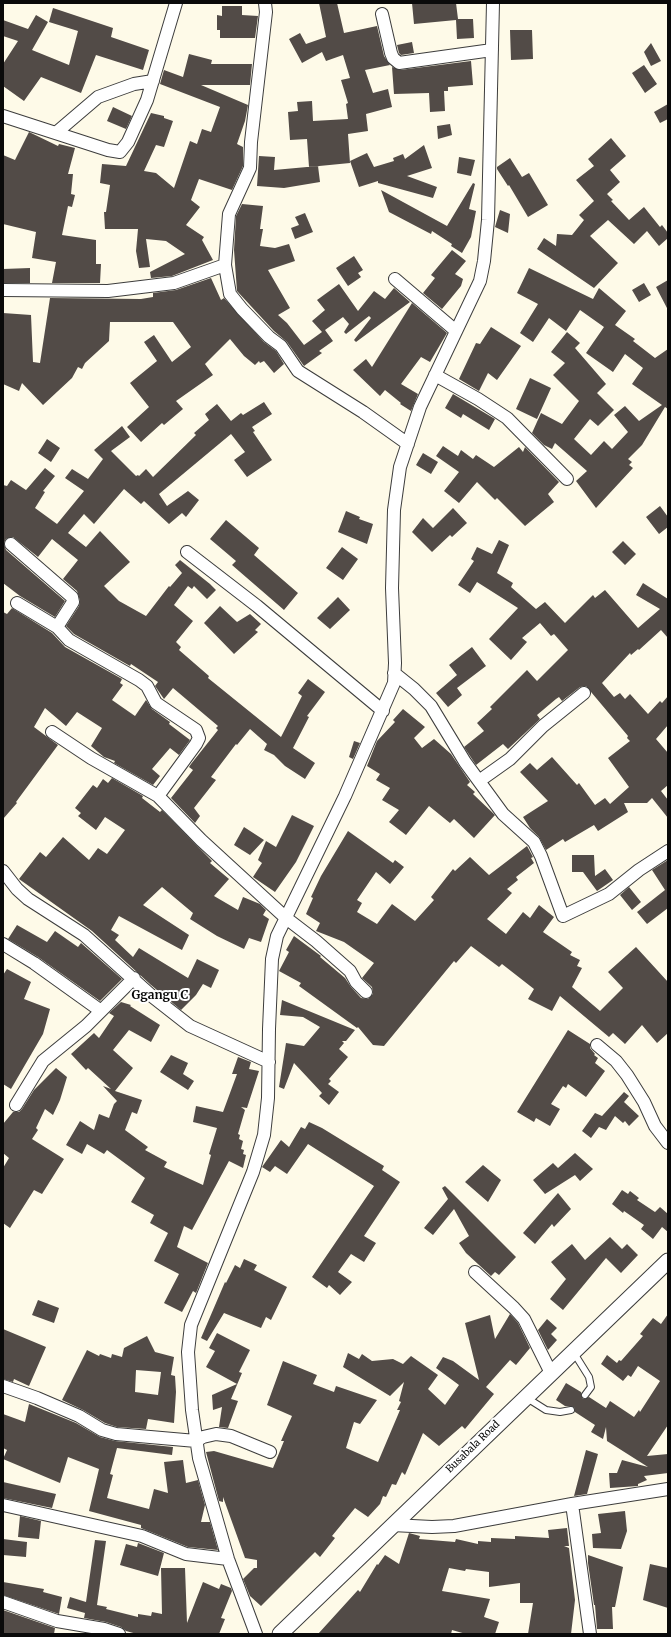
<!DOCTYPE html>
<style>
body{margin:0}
#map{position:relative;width:671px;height:1637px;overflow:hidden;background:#fefae8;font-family:Merriweather,serif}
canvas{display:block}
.frame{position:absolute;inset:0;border:4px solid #0a0a0a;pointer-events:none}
</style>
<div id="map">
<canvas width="671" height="1637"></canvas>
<div class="frame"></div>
</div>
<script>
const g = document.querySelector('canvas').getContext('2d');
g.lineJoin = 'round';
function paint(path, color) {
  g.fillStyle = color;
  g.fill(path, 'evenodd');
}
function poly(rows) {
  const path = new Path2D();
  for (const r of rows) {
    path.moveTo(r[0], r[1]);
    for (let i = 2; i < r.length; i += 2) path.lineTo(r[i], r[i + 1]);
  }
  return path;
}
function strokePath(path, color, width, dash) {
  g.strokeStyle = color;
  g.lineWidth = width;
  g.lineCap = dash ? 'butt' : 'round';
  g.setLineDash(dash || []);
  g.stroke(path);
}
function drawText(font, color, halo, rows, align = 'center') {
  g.font = font + ' Merriweather,serif';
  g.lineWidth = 4;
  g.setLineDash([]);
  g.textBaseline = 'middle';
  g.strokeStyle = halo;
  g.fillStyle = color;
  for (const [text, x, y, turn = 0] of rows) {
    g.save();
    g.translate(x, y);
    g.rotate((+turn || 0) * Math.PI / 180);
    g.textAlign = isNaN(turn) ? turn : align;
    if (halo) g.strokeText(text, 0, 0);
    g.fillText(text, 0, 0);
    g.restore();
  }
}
const building = poly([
 [319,3,337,3,344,33,377,26,384,56,390,65,365,70,373,93,388,89,392,107,366,114,368,131,348,134,350,163,309,167,307,139,290,140,288,112,298,111,297,102,312,101,313,121,348,119,346,104,348,103,341,80,350,78,343,55,326,61,322,52,302,63,289,39,300,33,306,44,326,37],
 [412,3,456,3,458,19,473,19,474,38,457,39,456,20,414,24],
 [222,6,242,6,242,15,258,16,255,38,220,38,220,30,217,30,217,15,222,16],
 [53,8,113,28,111,37,149,50,143,70,96,55,81,93,41,77,24,101,3,86,3,64,18,41,3,36,3,20,28,29,36,15,48,22,32,50,69,65,78,31,49,22],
 [510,30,532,30,533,59,511,60],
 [412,42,414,53,401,55,399,53,397,45],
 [651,43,661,61,651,66,644,52],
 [189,54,212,60,211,64,252,64,250,85,201,85,248,105,245,121,237,144,243,147,243,166,232,190,199,179,191,200,200,207,186,225,204,237,202,240,213,260,172,276,151,278,150,272,185,254,166,241,146,239,150,267,139,268,136,251,138,229,105,229,104,212,106,212,110,185,100,183,102,164,126,166,151,113,164,116,164,118,173,121,164,147,156,145,144,171,156,173,174,188,190,141,197,144,202,129,211,132,220,107,160,84,164,70,183,77],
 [471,61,473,85,448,87,448,91,444,91,445,111,430,112,429,93,394,94,392,67,400,70],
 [644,65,657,84,645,93,632,73],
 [668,104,668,119,660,123,654,112],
 [113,107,132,116,126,129,107,121],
 [450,124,452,135,438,139,437,126],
 [29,132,58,146,59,144,75,148,68,174,73,174,71,194,75,195,72,207,68,206,62,235,96,240,96,264,101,264,100,283,52,283,56,262,32,258,36,232,3,224,3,155,15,160],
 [611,138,626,156,610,170,620,182,607,194,613,200,611,201,629,220,644,207,660,227,662,225,668,233,668,238,659,246,647,231,634,244,608,220,590,236,618,263,594,288,537,249,544,238,556,246,557,234,572,235,584,220,579,215,594,201,576,180,594,166,588,159],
 [424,145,432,168,407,176,437,187,433,198,378,183,378,181,359,187,350,161,367,153,374,167,394,161,393,158,403,154,405,159],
 [259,156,275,157,274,170,318,166,320,182,284,188,257,186],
 [459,157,475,160,471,176,457,173],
 [510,158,522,177,529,173,548,205,528,217,509,185,508,186,497,169,497,167],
 [473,183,475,184,469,209,476,211,471,237,462,253,451,246,452,244,432,231,431,234,389,212,381,190,447,226],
 [242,204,263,206,260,229,263,229,260,246,275,248,289,244,295,261,268,270,290,308,278,315,287,323,304,345,322,332,312,321,325,310,317,300,339,284,358,311,374,291,385,299,394,288,410,302,356,342,354,340,371,318,369,316,346,334,344,332,349,324,343,317,325,330,333,341,319,351,322,353,304,366,287,342,274,331,237,291,234,250,236,216],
 [500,210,510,214,508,233,495,227],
 [305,213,313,232,295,239,291,228,299,225,295,217],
 [452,250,466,261,455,274,463,279,461,286,442,309,423,293,435,278,431,275],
 [354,256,363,270,358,273,361,277,348,286,336,268],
 [30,268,30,283,3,283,3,269],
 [529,268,593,299,599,288,626,311,615,325,635,339,633,341,655,358,668,349,668,409,665,407,642,445,628,459,632,462,629,465,633,468,596,508,576,481,587,471,555,443,552,449,544,445,532,433,541,413,562,424,579,401,553,375,565,363,551,352,567,332,580,343,575,348,606,384,597,393,614,410,598,426,590,419,574,439,591,455,604,441,612,449,628,432,614,415,625,406,639,421,662,405,632,384,643,368,625,354,613,372,586,353,604,327,580,310,566,331,549,318,533,342,520,333,538,304,517,293],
 [211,278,221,300,224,298,264,342,276,351,284,364,274,373,264,361,260,363,259,361,255,365,244,356,230,339,205,364,213,375,176,401,183,409,164,425,162,423,141,442,127,427,149,407,130,383,157,361,144,342,154,335,172,362,191,347,173,322,110,322,109,341,85,363,82,369,78,367,72,378,43,405,22,383,19,391,3,384,3,313,31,315,33,362,40,363,50,298,141,299,153,297,153,293,176,290],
 [668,280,668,310,656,287],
 [644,283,651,295,639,302,632,290],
 [412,303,447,333,430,362,421,357,401,384,418,394,411,411,400,404,401,403,385,390,380,396,353,370,366,359,372,367],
 [491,327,521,346,497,380,488,373,479,391,459,379,476,343,480,344],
 [530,378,551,388,537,419,516,409],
 [453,394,495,419,489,430,463,414,461,418,445,408],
 [264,402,272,414,252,427,255,431,253,432,272,460,247,477,234,460,245,452,231,434,159,494,167,506,188,491,199,500,186,517,182,513,169,524,144,501,141,504,124,489,94,524,84,514,68,533,86,547,100,531,130,562,104,586,119,601,146,616,169,586,170,587,182,573,175,565,180,560,210,584,216,590,207,599,194,586,192,589,188,586,174,605,193,621,176,642,181,647,179,650,209,676,208,678,281,737,302,696,298,693,308,679,325,692,307,716,309,717,293,748,315,763,305,779,285,766,274,755,264,750,267,744,250,729,237,745,236,744,211,777,216,780,194,808,200,816,195,823,171,798,193,770,189,767,191,764,218,730,216,728,218,726,173,688,164,699,155,686,158,682,131,664,130,666,74,634,66,626,79,606,80,601,77,591,63,579,78,560,52,539,38,557,13,537,6,539,4,543,6,550,65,601,55,617,20,596,3,583,3,485,7,486,11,480,26,490,45,468,55,476,43,491,45,492,35,508,57,524,84,491,65,478,72,469,88,479,103,459,94,450,122,426,130,437,111,451,136,476,138,475,139,476,146,469,153,477,196,435,194,433,209,420,205,414,217,404,231,421,241,413,243,415],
 [47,439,60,448,51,462,38,453],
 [443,446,458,456,461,450,473,459,476,455,494,467,519,447,523,452,525,447,559,482,548,494,554,502,525,526,497,498,495,500,477,482,459,503,444,491,459,472,436,456],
 [423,453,438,462,431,474,416,465],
 [660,506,668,517,668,527,659,534,646,517],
 [453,508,467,523,452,537,450,535,432,552,412,532,423,518,433,528],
 [346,511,360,517,359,519,373,524,367,544,338,532],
 [226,520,259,548,254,555,298,593,284,610,232,565,236,561,210,539],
 [499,540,509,545,497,573,513,583,511,587,536,609,545,602,565,623,593,595,595,598,605,590,638,628,660,609,636,595,643,583,668,599,668,638,661,630,639,650,638,649,631,655,630,653,602,683,614,697,620,693,625,699,630,694,648,714,660,701,662,703,668,696,668,725,656,739,668,753,668,785,661,791,668,800,668,818,652,798,647,803,624,803,628,812,598,831,594,825,565,842,563,839,546,850,539,837,530,828,523,817,548,801,520,772,530,763,537,770,552,757,577,785,579,783,595,805,605,798,610,804,629,787,608,758,630,741,627,738,628,736,586,686,580,687,562,701,559,697,556,699,537,715,540,719,508,749,503,744,476,765,464,747,484,731,477,723,492,709,490,707,527,670,537,681,568,650,554,634,551,636,540,623,522,638,527,642,511,660,489,639,518,608,477,582,470,593,458,585,474,561,471,559,477,547,492,554],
 [623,541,636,554,625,565,612,552],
 [342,547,358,559,343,580,326,568],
 [338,597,350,610,330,629,317,618],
 [220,606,237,622,250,614,261,624,255,630,258,632,234,654,204,623],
 [12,608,52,633,65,647,122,679,120,683,123,685,112,700,135,716,146,700,152,709,170,722,169,724,190,740,179,755,170,748,152,769,160,776,153,785,114,763,115,761,104,757,91,746,102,728,77,712,66,726,45,708,34,727,58,745,16,802,17,803,3,819,3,612,7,614],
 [472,647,486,666,457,688,462,695,448,707,436,693,457,675,449,665],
 [403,709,425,727,414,738,422,748,434,739,451,754,470,782,467,785,475,792,473,794,495,815,474,838,454,819,450,823,429,806,406,835,389,822,399,810,382,800,390,788,376,780,380,774,367,766,377,741,395,722,393,720],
 [354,741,360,743,353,759,349,757],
 [112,778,143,796,142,798,160,812,162,810,212,861,210,863,229,879,214,896,238,910,243,897,260,904,266,910,263,915,269,919,261,942,249,938,244,949,217,936,190,919,193,913,162,887,143,905,189,935,182,950,119,916,111,930,119,935,115,940,133,957,139,948,188,978,197,959,219,970,211,988,203,984,196,995,181,1010,151,985,92,931,19,879,40,852,46,857,63,837,89,860,98,848,107,854,125,830,105,817,96,830,78,816,81,813,75,808,93,785,97,788,103,779,108,783],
 [292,815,314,826,296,862,275,892,253,877,262,863,258,860,266,841,276,847],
 [244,827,264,840,250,855,234,845],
 [348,831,393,863,395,860,404,867,390,884,376,872,357,900,362,903,357,912,377,924,392,904,415,921,434,900,431,897,453,869,455,871,470,857,489,875,527,846,533,857,531,858,534,863,516,877,518,880,507,889,512,893,487,919,506,934,523,912,530,918,539,905,554,917,543,932,572,952,570,955,580,960,577,966,582,968,572,987,600,1011,623,988,608,972,636,947,668,982,668,1033,657,1043,642,1025,625,1044,613,1033,609,1037,560,996,552,1011,528,999,534,989,502,964,499,967,471,946,456,963,454,961,384,1046,373,1045,358,1027,357,1028,299,986,301,983,279,971,289,952,286,950,294,936,321,956,320,957,345,978,351,987,361,998,368,999,373,994,372,987,362,978,374,963,344,942,316,931,320,923,306,914,313,898,311,897,321,876],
 [572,855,594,855,595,876,605,869,613,880,597,891,583,872,572,872],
 [668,860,668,908,647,924,637,912,665,890,652,870],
 [629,887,641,902,632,910,620,895],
 [17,925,47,942,55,931,78,947,81,943,122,979,100,1001,38,957,8,939],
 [7,969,31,982,24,999,50,1009,43,1034,11,1089,3,1084,3,975],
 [282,1000,355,1030,346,1041,342,1041,344,1043,339,1049,348,1057,329,1079,331,1081,328,1084,339,1092,329,1105,319,1096,322,1093,294,1063,284,1089,279,1087,286,1043,304,1046,320,1027,303,1017,280,1015],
 [121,1002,131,1005,130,1006,160,1025,151,1042,129,1030,113,1050,133,1068,115,1091,142,1100,137,1114,132,1112,125,1130,148,1147,145,1150,167,1162,164,1167,203,1185,211,1155,209,1154,217,1128,193,1122,196,1106,223,1112,237,1074,232,1074,238,1057,251,1062,249,1069,259,1071,247,1108,241,1107,245,1110,238,1134,240,1135,239,1139,243,1141,241,1149,244,1150,243,1154,246,1155,243,1168,229,1161,192,1230,184,1226,177,1247,208,1263,196,1293,193,1291,182,1312,164,1303,179,1274,154,1261,168,1233,150,1223,154,1215,131,1202,145,1178,107,1150,104,1154,87,1144,82,1154,66,1145,80,1121,94,1130,99,1114,109,1118,114,1104,117,1101,103,1086,111,1089,88,1068,86,1070,71,1054,94,1033,99,1038,114,1016,109,1013],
 [568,1030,590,1044,590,1048,595,1054,594,1055,598,1058,595,1063,605,1071,586,1097,568,1084,566,1088,563,1086,551,1104,560,1109,550,1126,536,1118,534,1122,517,1112],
 [171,1055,188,1063,183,1074,194,1081,188,1090,160,1072],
 [56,1068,67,1077,60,1100,53,1115,45,1109,36,1128,38,1130,32,1139,64,1159,42,1194,34,1190,10,1228,3,1223,3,1168,9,1158,3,1153,3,1124,13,1112,19,1112,22,1109,34,1090],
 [624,1092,629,1096,624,1102,639,1116,629,1126,625,1121,623,1123,615,1116,606,1130,599,1127,591,1138,582,1131,595,1113,602,1116],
 [309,1122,322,1128,384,1166,382,1170,400,1182,364,1236,376,1243,364,1262,351,1254,338,1272,352,1282,340,1295,329,1285,327,1288,312,1277,374,1186,308,1144,287,1174,275,1166,270,1172,262,1167,281,1140,289,1147,301,1127,305,1129],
 [575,1153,593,1169,580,1181,575,1175,545,1194,533,1180,553,1163,558,1168],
 [483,1165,501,1180,488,1202,465,1182],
 [445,1186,516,1257,499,1275,495,1272,491,1276,466,1253,459,1243,469,1236,454,1209,433,1235,424,1228,448,1199,442,1188],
 [622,1190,628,1194,630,1191,639,1198,637,1200,655,1212,660,1207,668,1214,668,1232,662,1227,653,1239,641,1229,644,1225,624,1211,623,1213,612,1204],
 [558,1193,571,1209,554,1227,552,1224,535,1244,523,1233],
 [610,1237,622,1249,627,1244,638,1255,621,1273,606,1258,563,1310,550,1299,566,1279,551,1262,572,1244,585,1260],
 [244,1259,257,1265,254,1270,287,1287,271,1320,266,1317,261,1328,224,1313,207,1341,201,1338,225,1282,226,1283,235,1265,240,1268],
 [38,1300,59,1308,54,1323,32,1315],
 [510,1314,518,1323,530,1348,516,1365,510,1360,486,1387,494,1394,465,1429,462,1426,439,1446,423,1433,405,1475,402,1472,396,1485,392,1484,386,1497,383,1496,380,1504,368,1517,355,1508,332,1536,335,1538,320,1557,315,1552,261,1606,250,1596,243,1579,254,1568,257,1568,257,1560,245,1558,223,1497,223,1502,219,1501,206,1452,214,1451,273,1468,284,1441,281,1441,292,1416,267,1405,283,1361,317,1375,313,1384,334,1392,336,1386,377,1400,360,1424,354,1422,346,1448,378,1462,400,1410,397,1410,401,1402,399,1401,404,1382,390,1396,343,1367,348,1353,359,1359,362,1354,372,1361,393,1359,403,1364,411,1356,438,1375,428,1389,445,1405,459,1385,436,1368,443,1357,453,1361,479,1380,465,1323,490,1315,495,1339],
 [668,1314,668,1425,647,1456,668,1454,668,1473,644,1476,647,1480,638,1484,638,1486,610,1488,609,1473,617,1473,622,1460,648,1467,607,1441,606,1427,603,1439,591,1432,595,1425,575,1412,574,1407,565,1406,556,1400,566,1383,581,1392,583,1399,589,1397,606,1408,610,1401,634,1417,639,1410,640,1412,660,1381,638,1366,631,1377,628,1375,623,1381,601,1364,607,1355,617,1363,619,1360,621,1361,643,1336,640,1334,653,1318,661,1324],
 [547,1319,557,1328,551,1334,557,1340,548,1350,538,1330],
 [3,1329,46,1347,29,1386,14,1379,13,1382,3,1379],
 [217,1333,250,1350,239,1372,242,1373,231,1399,238,1401,228,1428,219,1427,222,1407,213,1410,212,1395,237,1384,206,1367,215,1351,209,1348],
 [147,1336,155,1352,174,1357,171,1375,175,1376,176,1392,174,1423,148,1419,146,1429,117,1427,105,1423,83,1410,62,1400,87,1350,99,1356,100,1354,111,1358,112,1354,122,1357,124,1348],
 [136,1370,161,1372,158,1395,135,1392],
 [29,1404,76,1423,100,1437,115,1441,173,1447,172,1455,117,1448,110,1474,113,1475,107,1498,149,1509,154,1489,168,1493,164,1462,183,1460,186,1483,198,1480,205,1505,201,1522,210,1522,218,1550,188,1547,141,1528,141,1525,89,1511,99,1469,68,1457,60,1483,3,1459,7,1450,3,1448,3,1414,25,1422],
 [586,1450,598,1454,587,1494,574,1496],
 [3,1482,56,1494,52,1508,3,1498],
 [625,1511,627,1531,621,1549,593,1548,592,1534,601,1533,598,1514],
 [20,1516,41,1521,39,1539,18,1537],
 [567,1528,569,1546,564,1546,569,1548,575,1600,571,1634,528,1634,533,1603,520,1603,520,1583,489,1587,489,1572,466,1569,465,1571,449,1568,442,1591,490,1599,484,1617,499,1622,495,1634,466,1634,452,1630,451,1634,318,1634,358,1590,360,1592,377,1564,378,1565,385,1555,399,1564,409,1533,420,1536,419,1539,455,1542,456,1539,478,1544,478,1541,491,1542,491,1538,515,1539,515,1536,549,1538,548,1530],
 [3,1539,27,1542,26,1557,3,1555],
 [95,1540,106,1541,97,1605,107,1607,106,1609,138,1617,138,1614,151,1616,152,1612,162,1614,161,1568,185,1568,187,1623,203,1582,219,1589,221,1584,231,1588,232,1591,221,1618,225,1619,219,1634,137,1634,126,1631,121,1627,106,1622,84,1618,85,1613,67,1608,70,1597,86,1602],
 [138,1543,164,1553,158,1576,120,1565,126,1544,137,1547],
 [588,1555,623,1567,615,1607,612,1607,613,1629,597,1629,595,1605,594,1605,588,1563],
 [650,1564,668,1568,668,1608,643,1600],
 [3,1582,44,1589,43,1592,62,1597,59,1614,3,1595],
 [3,1610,55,1628,54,1634,3,1634]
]);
const service = poly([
 [574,1353,589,1377,591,1387,585,1395],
 [527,1398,546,1410,560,1412,571,1410]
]);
const minor = poly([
 [265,3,266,12,251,142,250,168,229,214,225,265,230,294,242,309,269,337,281,346,298,371,363,412,408,444],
 [382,14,391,53,393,58,399,63,492,50],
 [3,116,108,150,120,152,128,142,147,100,176,3],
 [57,132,98,97,134,84,153,81],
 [395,279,456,331],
 [3,290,108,291,174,283,225,265],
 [435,375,478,399,507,418,567,479],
 [11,544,72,597,73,602,57,627],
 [187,552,257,606,383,711],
 [17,603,57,627,69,640,139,680,147,686,156,703,196,730,199,738,196,744,158,796],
 [394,673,414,689,431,706,465,762,503,814,534,842,541,856,563,916,609,894,639,870,668,851],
 [52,732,91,758,158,796,201,840,286,918,316,941,350,971,356,982,366,992],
 [479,781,510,759,543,726,584,693],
 [3,871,17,889,28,899,84,935,153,997,190,1026,269,1062],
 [3,944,34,963,101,1011],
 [597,1045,616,1061,627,1075,644,1102,655,1126,668,1143],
 [16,1105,43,1061,86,1026,134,978],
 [475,1272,514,1308,524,1319,551,1373],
 [3,1386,37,1398,79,1416,102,1430,116,1434,196,1441,203,1437,216,1434,231,1436,270,1452],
 [572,1504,590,1634],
 [3,1505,142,1536,186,1554,228,1559],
 [392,1525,432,1527,454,1526,572,1504,668,1489],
 [3,1602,57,1621,104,1629,119,1634],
 [256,1634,228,1559,199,1458,192,1410,188,1352,191,1325,253,1172,264,1135,268,1098,269,1029,272,959,277,936,345,796,394,683,395,663,392,588,394,510,400,467,420,407,480,281,484,261,488,220,493,3]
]);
const tertiary = poly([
 [280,1634,668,1261]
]);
const streetNames = [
 ["Busabala Road",473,1447,-44]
];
const quarterNames = [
 ["Ggangu C",160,996]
];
paint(building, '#524b47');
strokePath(service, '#3d3d3d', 8);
strokePath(minor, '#3d3d3d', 14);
strokePath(tertiary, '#3d3d3d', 17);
strokePath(service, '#fff', 6);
strokePath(minor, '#fff', 12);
strokePath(tertiary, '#fff', 15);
drawText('10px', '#0a0a0a', '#fff', streetNames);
drawText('bold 12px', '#0a0a0a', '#fff', quarterNames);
</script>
